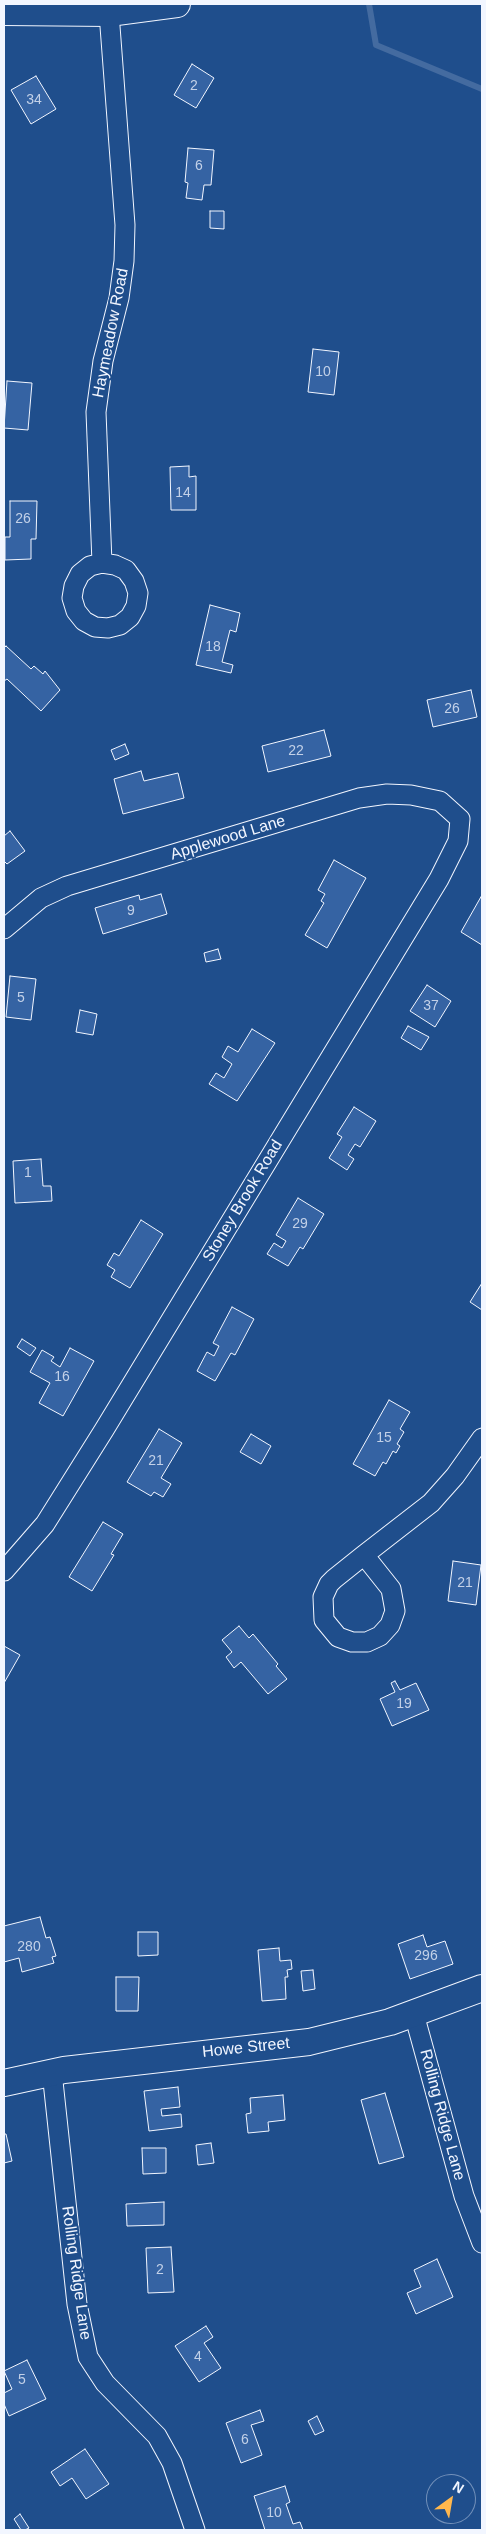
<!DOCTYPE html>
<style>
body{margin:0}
#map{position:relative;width:486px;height:2534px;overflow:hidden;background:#1f4e8c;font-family:Helvetica,sans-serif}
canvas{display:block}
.frame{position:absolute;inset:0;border:5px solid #f2f6ff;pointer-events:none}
.north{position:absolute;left:426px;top:2474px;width:50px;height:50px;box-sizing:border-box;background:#1f4e8c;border:1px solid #7391ba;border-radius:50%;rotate:32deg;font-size:14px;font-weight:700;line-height:20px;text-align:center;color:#f2f6ff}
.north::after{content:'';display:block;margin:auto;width:18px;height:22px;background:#ffb74d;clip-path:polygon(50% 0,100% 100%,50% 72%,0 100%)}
</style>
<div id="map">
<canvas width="486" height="2534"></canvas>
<div class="frame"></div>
<div class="north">N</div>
</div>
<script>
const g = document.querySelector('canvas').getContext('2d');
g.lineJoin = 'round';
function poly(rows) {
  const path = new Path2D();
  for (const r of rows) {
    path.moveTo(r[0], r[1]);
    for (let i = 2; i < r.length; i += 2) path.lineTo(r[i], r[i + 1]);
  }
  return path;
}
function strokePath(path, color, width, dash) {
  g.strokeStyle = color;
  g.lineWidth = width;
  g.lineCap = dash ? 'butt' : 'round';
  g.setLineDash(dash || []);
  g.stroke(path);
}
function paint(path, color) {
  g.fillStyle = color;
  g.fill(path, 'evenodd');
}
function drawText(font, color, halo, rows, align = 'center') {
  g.font = font + ' Helvetica,sans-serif';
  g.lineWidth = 4;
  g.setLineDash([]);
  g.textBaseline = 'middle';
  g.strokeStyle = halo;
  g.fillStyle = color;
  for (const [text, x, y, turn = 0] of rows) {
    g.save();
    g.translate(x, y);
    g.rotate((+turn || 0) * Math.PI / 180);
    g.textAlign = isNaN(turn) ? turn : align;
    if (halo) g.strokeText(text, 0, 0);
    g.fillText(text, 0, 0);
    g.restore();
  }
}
const stream = poly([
 [369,4,376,45,482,89]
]);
const building = poly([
 [192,64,214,78,196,108,174,95,192,64],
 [36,76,56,109,31,124,11,90,36,76],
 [188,148,214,150,211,185,204,185,202,200,186,198,188,183,185,182,188,148],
 [210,211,224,211,224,229,210,228,210,211],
 [313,349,339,352,334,395,308,392,313,349],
 [7,381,32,383,28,430,4,428,7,381],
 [189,466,189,477,196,476,196,510,171,510,170,467,189,466],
 [10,501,37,501,36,539,31,539,31,559,5,560,5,537,10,537,10,501],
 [210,605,240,613,236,632,230,630,222,662,233,665,231,673,196,665,210,605],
 [6,646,31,669,34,666,43,674,45,671,60,690,41,711,7,679,4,681,4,648,6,646],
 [471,690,477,717,433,727,427,700,471,690],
 [324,730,331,756,268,772,262,746,324,730],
 [125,744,129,754,115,760,111,750,125,744],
 [141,771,144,781,178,773,184,798,123,814,114,779,141,771],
 [10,831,25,851,7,864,4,861,4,836,10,831],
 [334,860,366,878,327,948,305,935,324,903,321,901,325,894,318,890,334,860],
 [161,894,167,914,103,934,95,908,139,895,140,900,161,894],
 [482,895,482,945,461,932,482,895],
 [218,949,221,959,206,962,204,953,218,949],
 [10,976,36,979,31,1020,6,1017,10,976],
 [427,985,451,1001,435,1027,410,1011,427,985],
 [80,1010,97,1014,93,1035,76,1032,80,1010],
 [408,1026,429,1037,421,1050,401,1038,408,1026],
 [252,1029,275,1043,237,1101,209,1084,216,1073,224,1078,232,1064,222,1057,228,1046,238,1052,252,1029],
 [354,1107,376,1121,360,1147,355,1144,348,1155,354,1159,347,1170,329,1158,342,1137,337,1134,354,1107],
 [41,1159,43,1186,51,1186,52,1201,15,1203,13,1161,41,1159],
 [298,1198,324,1214,303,1249,300,1247,288,1266,267,1254,274,1243,282,1248,286,1241,276,1235,298,1198],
 [141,1220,163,1234,130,1288,111,1277,115,1270,107,1265,114,1253,119,1256,141,1220],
 [482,1283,482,1310,470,1302,482,1283],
 [232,1307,254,1319,235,1355,231,1353,215,1381,197,1371,207,1352,214,1356,219,1346,213,1343,232,1307],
 [22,1339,36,1348,30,1356,17,1347,22,1339],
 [70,1348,94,1361,63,1416,39,1403,50,1383,30,1372,42,1350,54,1357,51,1361,60,1367,70,1348],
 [389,1400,410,1412,400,1429,404,1432,397,1444,400,1446,396,1453,393,1451,386,1464,383,1462,375,1476,353,1464,389,1400],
 [159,1429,182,1443,161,1478,171,1484,163,1497,154,1492,151,1496,127,1482,159,1429],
 [251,1434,271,1446,261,1464,240,1452,251,1434],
 [103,1522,123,1534,111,1554,114,1555,92,1591,69,1577,103,1522],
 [453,1561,481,1565,476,1605,448,1601,453,1561],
 [239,1626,249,1638,253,1634,278,1664,276,1666,287,1679,268,1694,241,1662,234,1668,226,1657,232,1652,222,1640,239,1626],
 [4,1646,20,1655,4,1683,4,1646],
 [395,1681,400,1690,416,1683,429,1710,392,1726,380,1699,395,1692,391,1683,395,1681],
 [40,1917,46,1938,50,1937,56,1956,52,1957,54,1963,22,1972,19,1958,4,1962,4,1926,40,1917],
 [138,1932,158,1932,158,1955,138,1956,138,1932],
 [423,1935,427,1947,445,1941,453,1964,410,1979,398,1944,423,1935],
 [279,1948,280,1961,291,1960,292,1969,287,1970,288,1977,285,1977,286,1999,262,2001,258,1950,279,1948],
 [313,1970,315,1989,303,1991,301,1971,313,1970],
 [116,1977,139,1977,138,2011,116,2011,116,1977],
 [178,2087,180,2107,161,2109,162,2116,181,2114,182,2127,149,2131,144,2091,178,2087],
 [385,2093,404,2157,379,2164,361,2100,385,2093],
 [283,2095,285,2120,268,2122,269,2131,248,2133,246,2114,251,2113,250,2098,283,2095],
 [4,2134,6,2134,12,2161,4,2163,4,2134],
 [211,2143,214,2163,198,2165,196,2145,211,2143],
 [142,2148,166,2148,166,2173,143,2174,142,2148],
 [164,2202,164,2225,127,2226,126,2204,164,2202],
 [171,2247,174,2292,148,2293,146,2248,171,2247],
 [437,2259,453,2297,416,2314,407,2293,421,2287,414,2270,437,2259],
 [206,2326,213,2337,204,2343,221,2368,199,2382,175,2346,206,2326],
 [27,2360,46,2399,9,2416,4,2404,4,2393,12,2389,4,2371,27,2360],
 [260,2410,264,2421,251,2425,262,2455,241,2463,226,2423,260,2410],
 [317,2416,324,2431,315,2435,308,2421,317,2416],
 [85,2449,109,2484,86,2499,72,2478,60,2486,51,2472,85,2449],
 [285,2486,290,2502,286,2504,293,2524,300,2522,303,2530,265,2530,254,2496,285,2486],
 [20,2514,29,2528,25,2530,21,2530,14,2519,20,2514]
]);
const street = poly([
 [102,563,115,565,126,570,134,581,138,593,136,606,130,617,120,625,108,628,95,627,84,621,76,611,72,598,74,586,80,574,90,566,102,563,96,412,103,361,119,298,124,261,125,225,109,13],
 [4,929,41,898,67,886,359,798,387,794,411,795,440,801,460,819,458,841,439,879,104,1430,45,1524,4,1571],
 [364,1555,391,1589,395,1611,390,1625,380,1636,367,1642,352,1642,338,1637,324,1620,323,1597,329,1584,334,1579,364,1555,431,1503,455,1476,482,1438],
 [414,2014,464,2196,482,2243],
 [52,2072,77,2304,88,2357,105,2383,157,2436,172,2463,195,2530]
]);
const secondary = poly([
 [4,12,109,13,177,4],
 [4,2083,64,2070,309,2042,390,2022,482,1988]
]);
const numberNames = [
 ["2",194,86],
 ["34",34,100],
 ["6",199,166],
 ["10",323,372],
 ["14",183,493],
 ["26",23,519],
 ["18",213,647],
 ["26",452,709],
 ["22",296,751],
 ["9",131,911],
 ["5",21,998],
 ["37",431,1006],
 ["1",28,1173],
 ["29",300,1224],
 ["16",62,1377],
 ["15",384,1438],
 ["21",156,1461],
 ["21",465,1583],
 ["19",404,1704],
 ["280",29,1947],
 ["296",426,1956],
 ["2",160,2270],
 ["4",198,2357],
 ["5",22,2380],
 ["6",245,2440],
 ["10",274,2513]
];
const streetNames = [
 ["Haymeadow Road",111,333,-79],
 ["Applewood Lane",228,838,-17],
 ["Stoney Brook Road",243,1201,-59],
 ["Howe Street",246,2048,-6],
 ["Rolling Ridge Lane",442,2115,75],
 ["Rolling Ridge Lane",76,2273,82]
];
strokePath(stream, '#446ba0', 6);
paint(building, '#3563a3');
strokePath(building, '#f2f6ff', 1);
strokePath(street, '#f2f6ff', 21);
strokePath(secondary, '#f2f6ff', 28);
strokePath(street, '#1f4e8c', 19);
strokePath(secondary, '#1f4e8c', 26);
drawText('14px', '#c3d1e8', null, numberNames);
drawText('16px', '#f2f6ff', '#1f4e8c', streetNames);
</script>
